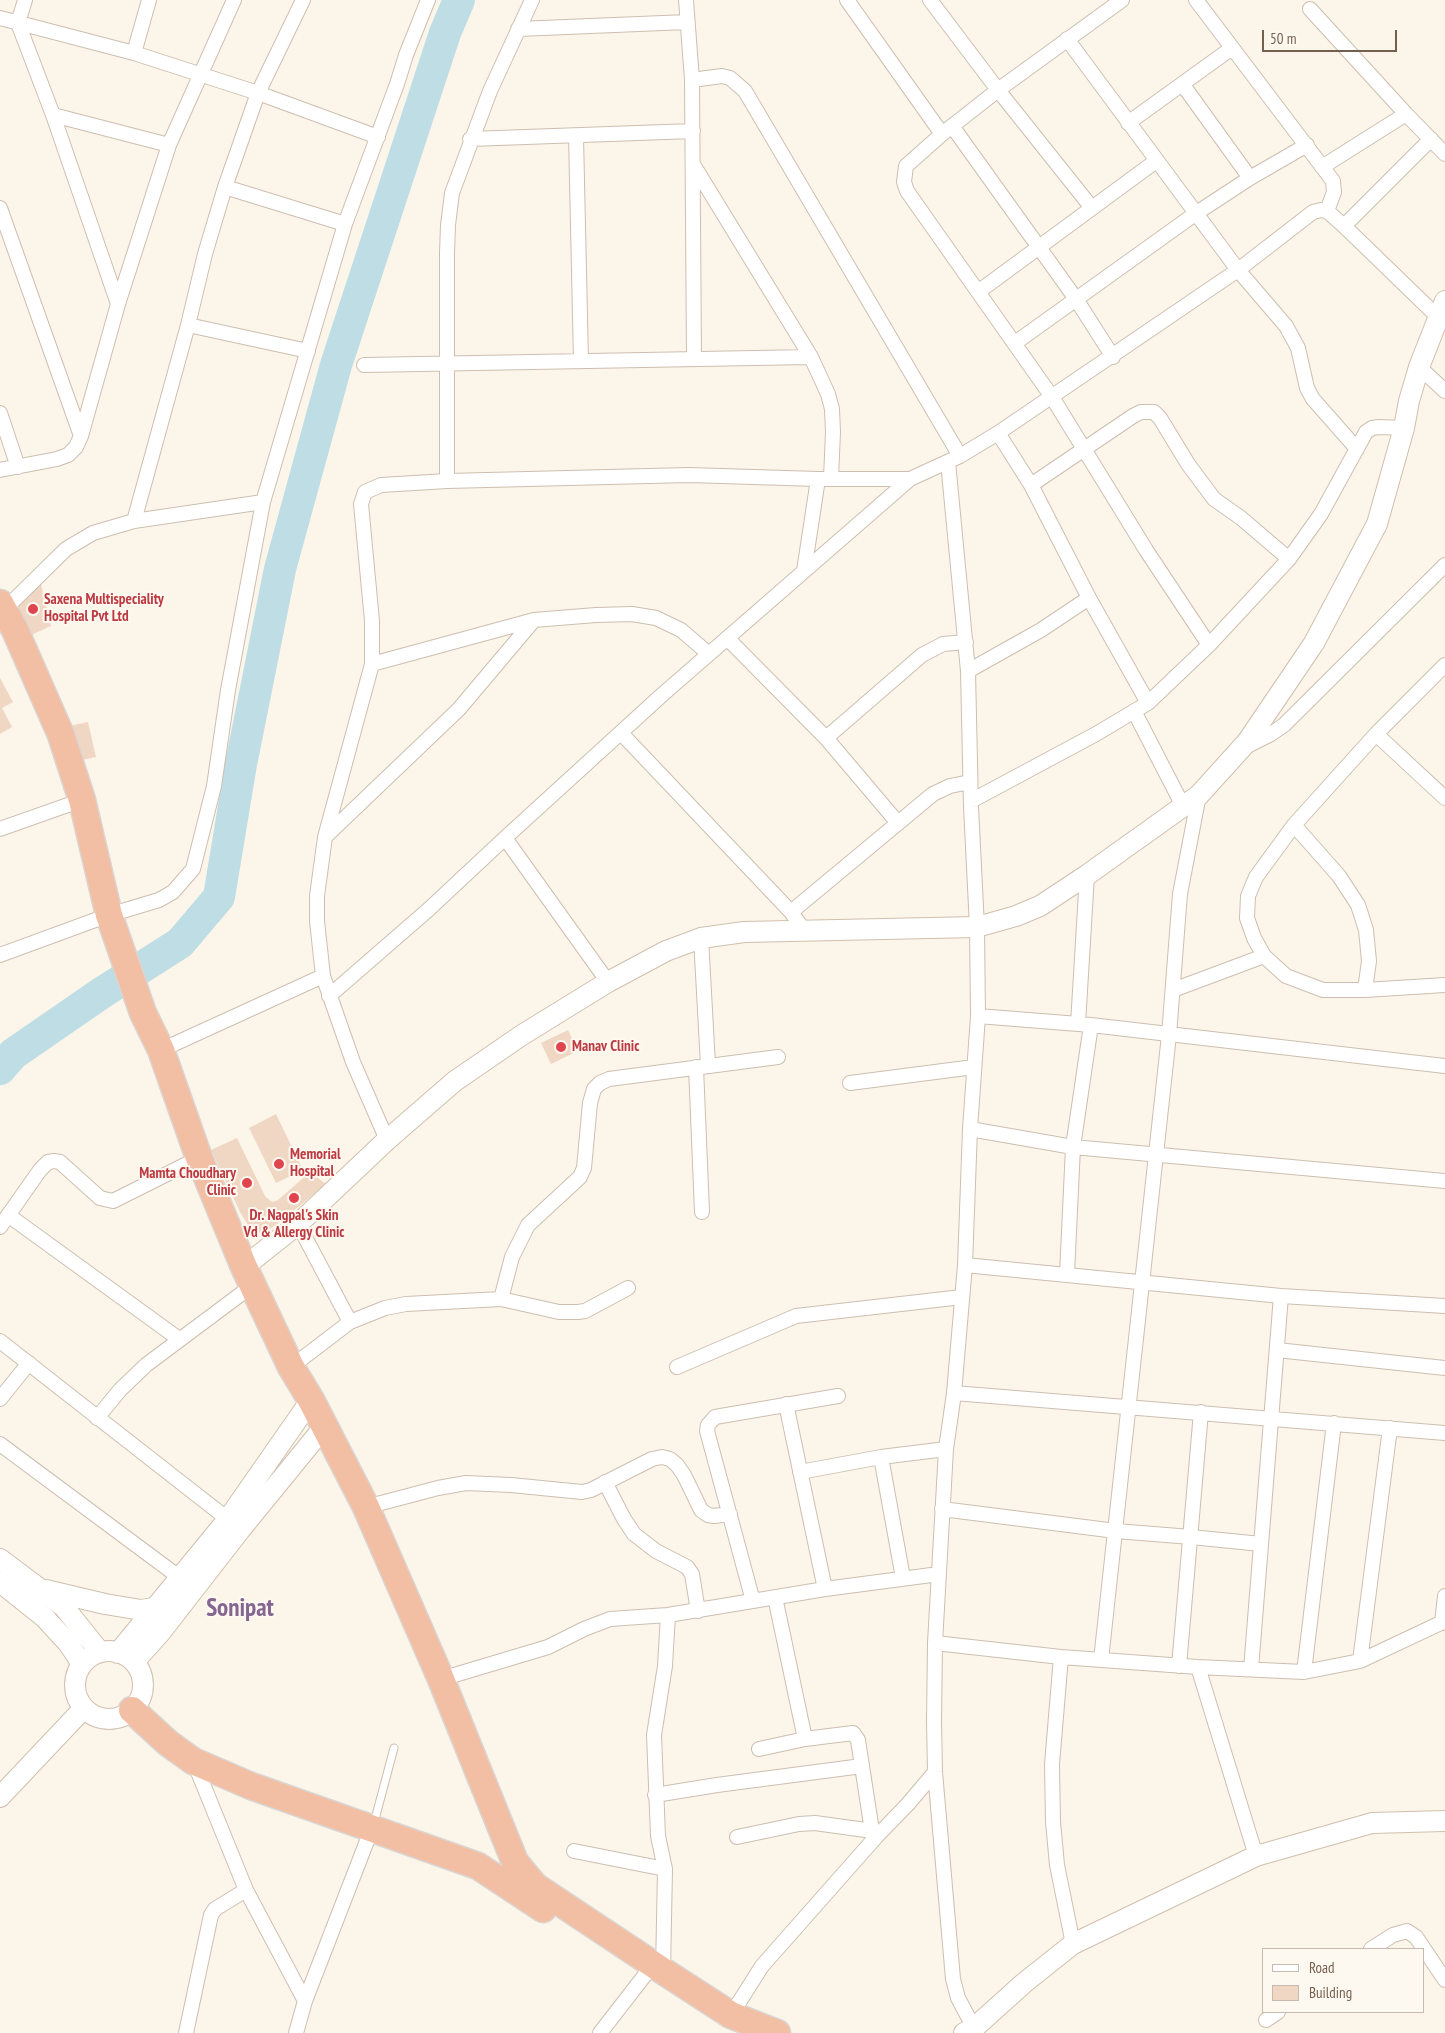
<!DOCTYPE html>
<style>
body{margin:0}
#map{position:relative;width:1445px;height:2033px;overflow:hidden;background:#fcf6ea;font-family:"PT Sans Narrow",sans-serif}
canvas{display:block}
.legend{position:absolute;left:1262px;top:1948px;width:162px;height:65px;box-sizing:border-box;background:#fef9f0;border:1px solid #c7bbaf;margin:0;padding:6px 9px;list-style:none;font-size:15px;color:#755f4e}
.legend li{display:flex;align-items:center;gap:10px;height:25px}
.legend b{width:25px;border:1px solid #c7bbaf}
.scale{position:absolute;left:1262px;top:30px;width:135px;height:22px;box-sizing:border-box;border:2px solid #755f4e;border-top:0;padding-left:6px;font-size:15px;line-height:18px;white-space:nowrap;color:#755f4e;-webkit-text-stroke:4px #fef9f0;paint-order:stroke}
</style>
<div id="map">
<canvas width="1445" height="2033"></canvas>
<ul class="legend">
<li><b style="height:6px;background:#fff"></b>Road</li>
<li><b style="height:14px;background:#f0d7c3"></b>Building</li>
</ul>
<div class="scale">50 m</div>
</div>
<script>
const g = document.querySelector('canvas').getContext('2d');
g.lineJoin = 'round';
function poly(rows) {
  const path = new Path2D();
  for (const r of rows) {
    if (r.length === 3) {
      path.moveTo(r[0] + r[2], r[1]);
      path.arc(r[0], r[1], r[2], 0, 2 * Math.PI);
      continue;
    }
    path.moveTo(r[0], r[1]);
    for (let i = 2; i < r.length; i += 2) path.lineTo(r[i], r[i + 1]);
  }
  return path;
}
function strokePath(path, color, width, dash) {
  g.strokeStyle = color;
  g.lineWidth = width;
  g.lineCap = dash ? 'butt' : 'round';
  g.setLineDash(dash || []);
  g.stroke(path);
}
function paint(path, color) {
  g.fillStyle = color;
  g.fill(path, 'evenodd');
}
function drawText(font, color, halo, rows, align = 'center') {
  g.font = font + ' "PT Sans Narrow",sans-serif';
  g.lineWidth = 4;
  g.setLineDash([]);
  g.textBaseline = 'middle';
  g.strokeStyle = halo;
  g.fillStyle = color;
  for (const [text, x, y, turn = 0] of rows) {
    g.save();
    g.translate(x, y);
    g.rotate((+turn || 0) * Math.PI / 180);
    g.textAlign = isNaN(turn) ? turn : align;
    if (halo) g.strokeText(text, 0, 0);
    g.fillText(text, 0, 0);
    g.restore();
  }
}
const river = poly([
 [0,1069,13,1054,103,992,180,943,219,897,241,764,280,569,336,365,445,33,459,0]
]);
const building = poly([
 [40,580,51,626,27,637,14,609],
 [0,678,13,702,2,708,12,727,0,734],
 [88,722,96,757,73,762,65,727],
 [568,1030,578,1051,551,1064,541,1043],
 [276,1114,303,1170,276,1183,249,1128],
 [237,1138,265,1196,272,1202,278,1200,310,1172,326,1184,276,1225,263,1233,252,1232,240,1212,211,1150]
]);
const lane = poly([
 [374,1823,394,1748]
]);
const street = poly([
 [25,0,18,23,53,115,118,304],
 [686,0,692,80,694,359],
 [847,0,942,134],
 [930,0,998,90,1092,208],
 [1122,0,998,90,942,134,906,166,904,182,907,191,1052,397,1146,550,1209,645],
 [1196,0,1333,181,1334,192,1327,211],
 [1310,9,1406,114,1445,154],
 [0,18,134,53,258,93,378,137],
 [518,29,687,22],
 [1067,39,1238,270,1286,326,1298,348,1307,388,1313,399,1357,449],
 [134,53,149,0],
 [692,80,722,76,730,78,745,91,960,456],
 [1183,85,1250,178],
 [53,115,169,145],
 [1128,123,1232,48],
 [952,126,1076,299,1113,357],
 [576,136,581,361],
 [470,139,693,131],
 [694,166,811,357,828,394,832,409,833,432,831,478],
 [1322,167,1406,114],
 [225,187,345,224],
 [0,208,81,436],
 [1344,226,1431,139],
 [978,292,1156,161],
 [188,325,308,351],
 [1015,343,1195,214,1250,178,1307,145],
 [364,365,811,357],
 [1419,367,1445,391],
 [0,413,18,467],
 [998,433,1031,485,1089,598,1148,703],
 [948,462,968,671,971,807,977,927,978,1016,970,1129,965,1265,954,1393,946,1449,935,1643,934,1722,935,1772,953,1979,958,1998,974,2028],
 [0,470,57,459,68,455,76,447,81,436,118,304,169,145,234,0],
 [447,481,447,253,448,225,452,193,490,91,532,0],
 [1031,485,1133,416,1141,412,1154,412,1160,418,1188,464,1214,499,1241,518,1289,559],
 [134,521,188,325,205,254,225,187,258,93,303,0],
 [804,571,818,479],
 [4,610,66,549,93,533,134,521,263,502],
 [727,638,826,738,898,823],
 [372,664,534,620,596,615,632,614,656,618,681,630,709,654],
 [1445,665,1376,734,1294,825,1256,877,1248,896,1247,918,1254,938,1264,956,1286,976,1323,990,1365,990,1445,985],
 [968,671,1041,630,1089,598],
 [1134,711,1183,806],
 [621,733,791,912,804,930],
 [1376,734,1445,798],
 [826,738,922,655,943,644,966,642],
 [1245,747,1271,734,1284,725,1445,565],
 [971,801,1096,734,1148,703,1209,645,1289,559,1321,514,1366,432,1372,428,1379,427,1404,428],
 [1294,825,1339,876,1358,905,1366,930,1369,961,1365,990],
 [0,829,82,800],
 [325,837,459,709,534,620],
 [505,838,608,982],
 [791,912,933,794,950,786,970,782],
 [701,938,708,1065],
 [0,955,109,915,159,900,173,892,193,869,214,786,228,690,263,502,345,224,397,84,406,55,428,0],
 [1173,990,1264,956],
 [329,996,428,910,505,838,663,694,910,479],
 [978,1016,1091,1025,1445,1066],
 [1078,1024,1087,875],
 [161,1050,323,976],
 [696,1067,702,1212],
 [850,1083,974,1067],
 [970,1129,1073,1147,1445,1181],
 [387,1140,353,1062,323,976,317,921,317,896,325,837,372,664,372,621,361,504,365,492,381,485,447,481,689,475,818,479,910,479,960,456,998,433,1238,270,1313,212,1321,210,1327,211,1344,226,1438,317],
 [8,1215,179,1339],
 [298,1224,350,1322],
 [0,1227,40,1170,48,1162,54,1161,60,1162,100,1198,113,1201,199,1158],
 [965,1265,1281,1296,1445,1306],
 [1067,1274,1073,1147,1091,1025],
 [501,1299,512,1257,528,1225,580,1177,584,1168,590,1103,594,1089,600,1083,609,1079,778,1057],
 [0,1341,234,1524],
 [1277,1350,1445,1368],
 [291,1367,350,1322,385,1308,406,1304,501,1299,559,1312,578,1312,585,1311,628,1288],
 [677,1367,796,1316,962,1297],
 [954,1393,1445,1433],
 [0,1399,29,1363],
 [786,1404,825,1589],
 [97,1418,120,1390,146,1365,253,1285],
 [0,1444,179,1577],
 [881,1457,903,1578],
 [800,1472,881,1457,946,1449],
 [605,1482,624,1519,634,1534,656,1551,687,1567,692,1574,698,1611],
 [366,1507,438,1488,466,1483,511,1485,582,1492,591,1490,652,1459,662,1457,670,1459,677,1465,684,1475,701,1510,708,1515,714,1516,730,1514],
 [942,1509,1116,1531,1191,1537,1261,1544],
 [775,1597,805,1739],
 [753,1601,707,1431,708,1425,715,1417,838,1396],
 [1442,1623,1445,1596],
 [935,1643,1061,1657,1198,1667,1304,1672,1360,1661,1445,1621],
 [1061,1657,1052,1764,1053,1822,1057,1865,1073,1944],
 [1101,1660,1169,1035,1180,894,1199,795],
 [1360,1661,1390,1428],
 [1179,1666,1201,1412],
 [1198,1667,1256,1856],
 [1251,1669,1281,1296],
 [1304,1672,1334,1423],
 [441,1679,548,1647,584,1629,610,1619,668,1615,825,1589,939,1574],
 [759,1749,805,1739,853,1733,858,1740,872,1831],
 [194,1762,246,1890,305,2001],
 [655,1795,717,1785,862,1766],
 [737,1837,799,1824,815,1823,880,1832],
 [574,1851,665,1869],
 [1371,1949,1393,1935,1407,1931,1416,1937,1445,1980],
 [663,1971,665,1869,658,1836,654,1735,665,1666,668,1615],
 [731,2015,762,1966,876,1837,908,1804,935,1772],
 [1266,2020,1278,2012],
 [186,2033,211,1915,215,1909,246,1890],
 [296,2033,305,2001,372,1828],
 [600,2033,645,1975]
]);
const secondary = poly([
 [244,1267,298,1224,387,1140,455,1081,522,1035,608,982,666,951,701,938,744,932,977,927,1016,916,1040,906,1087,875,1199,795,1247,742,1314,643,1377,524,1404,428,1409,401,1419,367,1445,301],
 [0,1559,64,1607,100,1652],
 [0,1582,45,1618,68,1643,82,1664],
 [46,1590,105,1604,141,1610,154,1608],
 [109,1685,34],
 [118,1653,228,1519,311,1400],
 [134,1662,160,1633,240,1530,324,1427],
 [0,1797,84,1708],
 [964,2033,974,2028,1024,1983,1073,1944,1256,1856,1372,1823,1445,1821]
]);
const highway = poly([
 [0,603,15,630,61,735,82,800,109,915,143,1013,161,1050,199,1158,244,1267,291,1367,311,1400,366,1507,441,1679,515,1862,535,1886,663,1971,731,2015,777,2033],
 [132,1710,168,1743,193,1761,251,1786,478,1866,543,1909]
]);
const markers = [
 [33,609,6,"#e0444e"],
 [561,1047,6,"#e0444e"],
 [279,1164,6,"#e0444e"],
 [247,1183,6,"#e0444e"],
 [294,1198,6,"#e0444e"]
];
const healthNames = [
 ["Saxena Multispeciality",44,600],
 ["Hospital Pvt Ltd",44,617],
 ["Manav Clinic",572,1047],
 ["Memorial",290,1155],
 ["Hospital",290,1172],
 ["Mamta Choudhary",236,1174,"right"],
 ["Clinic",236,1191,"right"],
 ["Dr. Nagpal's Skin",294,1216,"center"],
 ["Vd & Allergy Clinic",294,1233,"center"]
];
const townNames = [
 ["Sonipat",240,1609]
];
strokePath(river, '#bedde5', 32);
paint(building, '#f0d7c3');
strokePath(lane, '#cdbeb0', 9);
strokePath(street, '#cdbeb0', 16);
strokePath(secondary, '#d0bfad', 22);
strokePath(highway, '#dbd5d1', 29);
strokePath(lane, '#fff', 7);
strokePath(street, '#fff', 14);
strokePath(secondary, '#fff', 20);
strokePath(highway, '#f2bea4', 26);
for (const [x, y, r, color] of markers) {
  const dot = new Path2D();
  dot.arc(x, y, r, 0, 2 * Math.PI);
  g.fillStyle = color;
  g.fill(dot);
  strokePath(dot, '#fef9f0', 2);
}
drawText('bold 15px', '#be3a42', '#fef9f0', healthNames, 'left');
drawText('bold 25px', '#856691', '#fef9f0', townNames);
</script>
